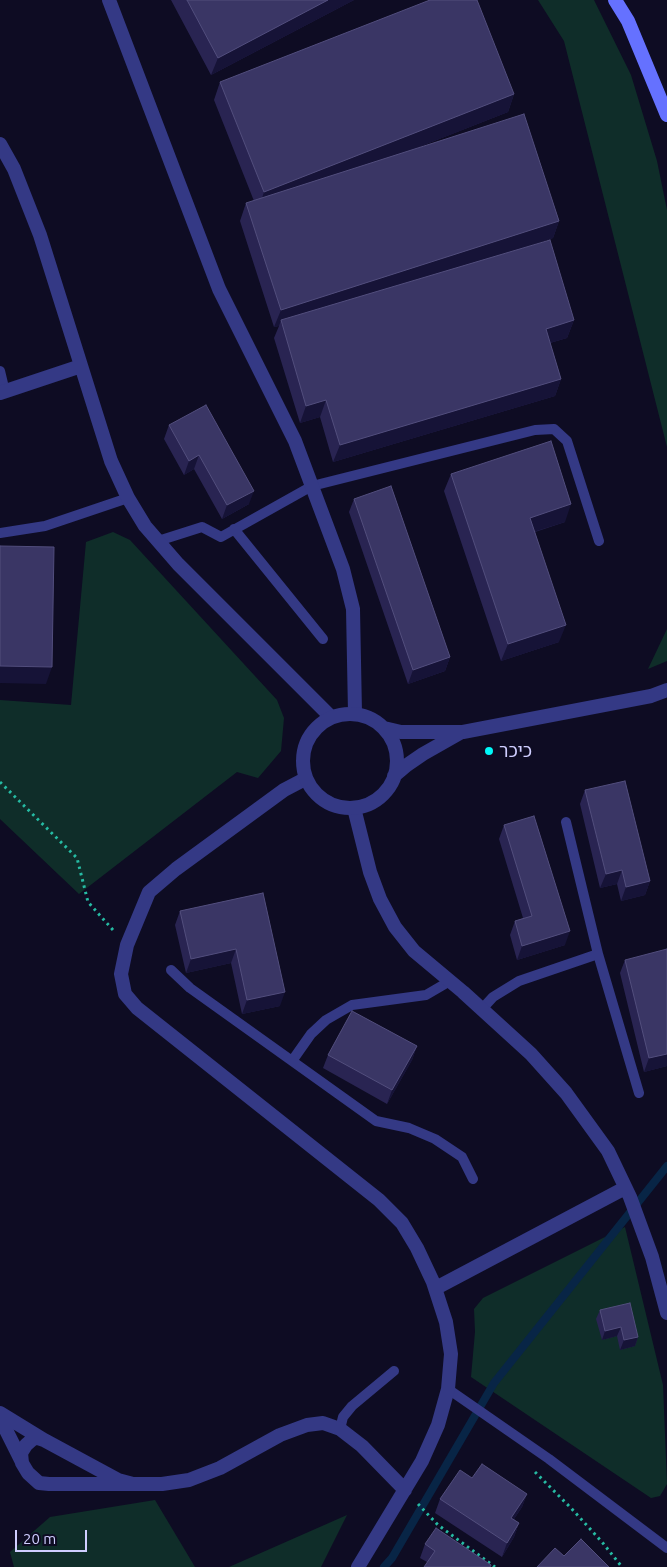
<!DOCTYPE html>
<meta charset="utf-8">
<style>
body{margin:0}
#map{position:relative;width:667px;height:1567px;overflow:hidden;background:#0e0c23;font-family:Ubuntu,sans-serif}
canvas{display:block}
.scale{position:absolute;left:15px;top:1530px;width:72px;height:22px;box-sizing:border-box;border:2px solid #cfceff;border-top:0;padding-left:6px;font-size:15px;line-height:18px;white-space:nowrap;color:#cfceff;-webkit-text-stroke:4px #0e0c23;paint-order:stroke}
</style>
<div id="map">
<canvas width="667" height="1567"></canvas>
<div class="scale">20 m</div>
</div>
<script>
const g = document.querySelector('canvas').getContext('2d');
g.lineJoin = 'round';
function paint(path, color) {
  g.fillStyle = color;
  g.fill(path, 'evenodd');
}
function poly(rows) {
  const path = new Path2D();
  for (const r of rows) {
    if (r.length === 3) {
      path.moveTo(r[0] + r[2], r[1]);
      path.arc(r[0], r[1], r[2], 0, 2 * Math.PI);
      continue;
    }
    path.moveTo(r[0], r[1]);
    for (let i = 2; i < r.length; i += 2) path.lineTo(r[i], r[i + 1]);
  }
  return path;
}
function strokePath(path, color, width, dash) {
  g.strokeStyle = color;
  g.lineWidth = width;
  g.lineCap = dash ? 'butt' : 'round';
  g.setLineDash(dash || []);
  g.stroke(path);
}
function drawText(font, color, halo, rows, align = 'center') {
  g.font = font + ' Ubuntu,"Noto Sans Hebrew",sans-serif';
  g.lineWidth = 5;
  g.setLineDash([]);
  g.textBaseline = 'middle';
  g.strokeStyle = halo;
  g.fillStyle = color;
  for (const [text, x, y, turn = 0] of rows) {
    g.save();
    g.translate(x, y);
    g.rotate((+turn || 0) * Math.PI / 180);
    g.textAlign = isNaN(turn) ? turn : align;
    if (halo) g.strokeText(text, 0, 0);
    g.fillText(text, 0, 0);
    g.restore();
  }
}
const green = poly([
 [538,0,594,0,631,75,657,161,667,210,667,447,564,41],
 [113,532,130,540,277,700,284,718,281,751,258,778,237,772,79,894,0,819,0,700,71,705,86,542],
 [667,629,667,661,648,669],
 [625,1227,663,1385,667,1484,660,1496,651,1498,471,1377,475,1332,474,1309,483,1298],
 [155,1500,195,1567,14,1567,10,1552,50,1517],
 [347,1515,321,1567,229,1567]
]);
const stream = poly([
 [384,1567,392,1558,494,1383,667,1166]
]);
const path = poly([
 [0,782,77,858,88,902,113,930],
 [535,1472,571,1508,602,1542,622,1567],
 [418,1504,438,1525,495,1567]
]);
const service = poly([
 [0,371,5,392],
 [234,529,323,639],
 [0,533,45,526,128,498],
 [158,541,202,527,221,537,312,486,535,430,554,429,567,441,599,541],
 [566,822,598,954,639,1093],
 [171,970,190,988,376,1121,409,1128,435,1139,462,1157,473,1179],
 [482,1009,493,997,519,981,598,954],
 [292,1061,311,1034,326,1020,352,1005,426,995,450,981],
 [448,1389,549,1459,667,1548],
 [340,1429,343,1417,352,1406,394,1371]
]);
const minor = poly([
 [109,0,219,289,295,441,343,569,353,609,355,713],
 [0,144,14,169,40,235,111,461,128,498,145,526,178,564,331,717],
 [0,393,81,366],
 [305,779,284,790,176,869,149,892,127,945,121,974,125,994,137,1008,379,1200,402,1223,417,1248,433,1282,446,1322,451,1354,448,1389,438,1425,422,1461,358,1567],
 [354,808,370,872,380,899,395,927,414,951,463,992,531,1054,566,1093,608,1151,630,1197,652,1257,667,1313],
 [436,1288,625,1188],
 [0,1413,44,1440],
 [0,1418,22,1462],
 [133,1484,118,1480,44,1440,35,1437,26,1445,21,1453,22,1463,28,1473,39,1483,49,1484,162,1484,189,1480,220,1468,280,1435,307,1425,323,1423,340,1429,362,1446,405,1490]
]);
const tertiary = poly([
 [350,761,47],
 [384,728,401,732,463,732,651,696,667,690],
 [394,776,407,765,423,754,460,733]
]);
const secondary = poly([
 [615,0,628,21,667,115]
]);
const wall = poly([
 [171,0,354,0,211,75],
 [220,82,514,94,508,112,401,154,559,221,553,238,499,255,574,320,567,338,550,343,561,379,555,396,333,462,320,417,300,423,274,338,279,326,274,327,240,221,246,203,254,201,214,100],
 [169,425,249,504,222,519,194,469,184,475,164,439],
 [451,474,565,522,535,532,559,642,501,661,444,491],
 [354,499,450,657,445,671,408,684,349,512],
 [585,790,650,881,645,895,621,901,617,884,600,888,580,804],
 [504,825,565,945,517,960,510,935,515,921,523,918,499,839],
 [263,893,280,1006,242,1014,231,963,186,973,175,925,180,911],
 [625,960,667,1066,644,1072,620,973],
 [417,1046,412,1060,387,1104,323,1068,328,1055],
 [600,1310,638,1337,635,1346,620,1350,617,1336,602,1340,596,1319],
 [472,1478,527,1494,522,1507,514,1519,519,1523,514,1537,502,1557,435,1513,440,1499],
 [425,1544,490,1567,427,1562,420,1558]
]);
const shadedWall = poly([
 [328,0,354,0,211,75,218,58],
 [514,94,508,112,258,210,264,192],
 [559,221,553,238,282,325,281,320,279,326,274,327,281,310],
 [574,320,567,338,539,346,546,329],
 [561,379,555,396,333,462,340,445],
 [326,400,320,417,300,423,306,406],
 [199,455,194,469,184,475,189,461],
 [254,491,249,504,222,519,227,505],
 [571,504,565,522,524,535,530,518],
 [566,625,559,642,501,661,508,644],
 [450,657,445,671,408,684,413,670],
 [0,666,52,667,46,684,0,683],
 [622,870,617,884,600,888,606,874],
 [650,881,645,895,621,901,626,887],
 [570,931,565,945,517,960,522,946],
 [236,949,231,963,186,973,191,959],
 [285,992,280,1006,242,1014,247,1000],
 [417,1046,412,1060,387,1104,392,1090],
 [667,1054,667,1066,644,1072,649,1058],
 [621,1327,617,1336,602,1340,605,1331],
 [638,1337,635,1346,620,1350,624,1340],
 [527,1494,522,1507,506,1531,511,1518],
 [519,1523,514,1537,502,1557,507,1543]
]);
const building = poly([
 [187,0,328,0,218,58,187,0],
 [430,0,477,0,514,94,264,192,220,82,430,0],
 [524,114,559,221,281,310,246,203,524,114],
 [550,240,574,320,546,329,561,379,340,445,326,400,306,406,281,320,550,240],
 [206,405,254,491,227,505,199,455,189,461,169,425,206,405],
 [551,441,571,504,530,518,566,625,508,644,451,474,551,441],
 [391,486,450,657,413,670,354,499,391,486],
 [0,546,54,547,52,667,0,666,0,546],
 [625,781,650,881,626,887,622,870,606,874,585,790,625,781],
 [534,816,570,931,522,946,515,921,532,916,504,825,534,816],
 [263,893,285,992,247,1000,236,949,191,959,180,911,263,893],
 [667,949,667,1054,649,1058,625,960,667,949],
 [352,1011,417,1046,392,1090,328,1055,352,1011],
 [630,1303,638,1337,624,1340,621,1327,605,1331,600,1310,630,1303],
 [482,1464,527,1494,511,1518,519,1523,507,1543,440,1499,460,1470,472,1478,482,1464],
 [436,1528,491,1565,490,1567,424,1567,435,1551,425,1544,436,1528],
 [581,1539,609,1567,537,1567,555,1548,564,1556,581,1539]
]);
const markers = [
 [489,751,5,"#00f9f9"]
];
const poiNames = [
 ["כיכר",499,751]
];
paint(green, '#0f2d29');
strokePath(stream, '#082546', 8);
strokePath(path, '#26bba3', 3, [2.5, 4]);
strokePath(service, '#343985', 10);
strokePath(minor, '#343985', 14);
strokePath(tertiary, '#343985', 14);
strokePath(secondary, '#6571ff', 14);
paint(wall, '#292452');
paint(shadedWall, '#161337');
paint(building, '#3a3665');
strokePath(building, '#524e7d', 1);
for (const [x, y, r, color] of markers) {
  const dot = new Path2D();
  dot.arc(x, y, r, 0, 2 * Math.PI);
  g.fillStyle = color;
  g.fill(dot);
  strokePath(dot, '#0e0c23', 2);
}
drawText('18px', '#cfceff', '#0e0c23', poiNames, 'left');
</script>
